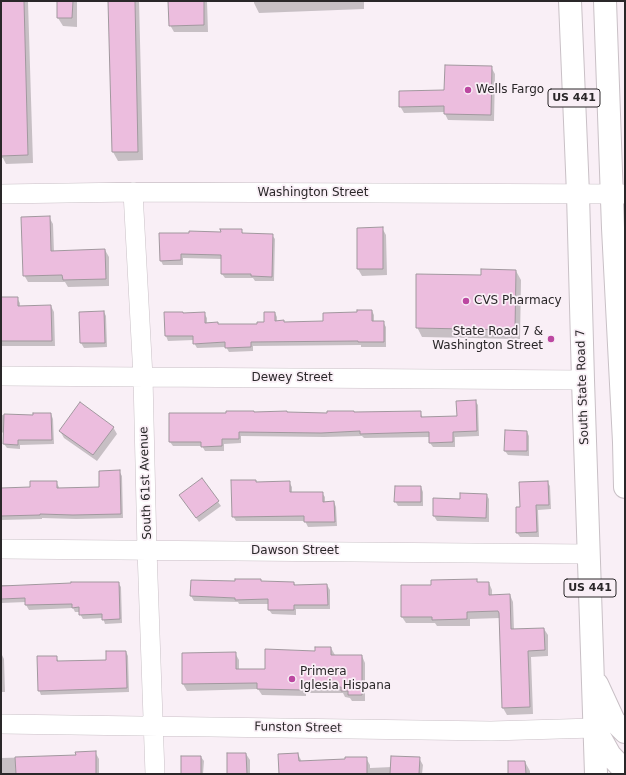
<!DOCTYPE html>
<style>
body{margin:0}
#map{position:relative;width:626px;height:775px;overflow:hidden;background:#f9eff6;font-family:"DejaVu Sans",sans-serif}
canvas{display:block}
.frame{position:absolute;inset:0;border:2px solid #2a2729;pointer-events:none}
</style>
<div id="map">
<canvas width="626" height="775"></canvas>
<div class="frame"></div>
</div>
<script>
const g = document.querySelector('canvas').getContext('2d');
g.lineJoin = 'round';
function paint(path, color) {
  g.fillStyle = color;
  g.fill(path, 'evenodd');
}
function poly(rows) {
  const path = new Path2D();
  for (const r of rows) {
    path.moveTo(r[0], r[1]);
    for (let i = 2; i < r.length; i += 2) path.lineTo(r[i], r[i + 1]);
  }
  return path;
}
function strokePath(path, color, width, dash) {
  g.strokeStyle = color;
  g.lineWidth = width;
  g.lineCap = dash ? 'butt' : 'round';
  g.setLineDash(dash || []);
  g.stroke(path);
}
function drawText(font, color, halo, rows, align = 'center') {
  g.font = font + ' "DejaVu Sans",sans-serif';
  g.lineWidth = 3.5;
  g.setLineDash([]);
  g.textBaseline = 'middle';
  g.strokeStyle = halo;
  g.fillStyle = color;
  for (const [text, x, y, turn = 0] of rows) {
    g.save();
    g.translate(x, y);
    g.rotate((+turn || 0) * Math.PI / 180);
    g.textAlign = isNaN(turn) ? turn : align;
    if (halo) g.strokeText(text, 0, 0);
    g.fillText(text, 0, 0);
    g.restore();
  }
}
const shadow = poly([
 [1,1,88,1,77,1,77,27,63,26,58,18,58,2,28,2,33,163,6,164,3,158,1,158],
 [109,1,139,1,143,160,118,161,113,152],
 [169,1,207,1,208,32,174,32,170,25],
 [254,1,364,1,364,9,259,13,254,3],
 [491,67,495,74,494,121,448,120,445,114,445,112,404,113,400,106,445,91],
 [49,217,53,224,54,252,105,250,109,257,109,286,68,287,65,282,28,282,24,275],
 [382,228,386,235,387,275,362,276,358,269],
 [241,230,243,234,272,235,275,239,274,281,255,281,253,278,225,278,222,274,222,259,183,258,183,265,163,265,161,261,222,233],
 [516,271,521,280,520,339,422,337,417,327,482,276],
 [1,298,17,298,20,303,20,307,51,306,54,312,55,346,1,346],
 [372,311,374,315,374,322,383,322,386,327,386,347,361,347,361,345,253,346,253,351,229,352,226,347,197,348,194,343,194,340,168,341,166,336,165,313,204,313,207,318,207,324,218,325,258,325,265,323,275,313,277,317,277,322,284,321,284,323,324,322],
 [80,312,104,312,106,316,107,347,84,348,81,343],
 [475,401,478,405,479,436,455,437,455,447,433,447,430,443,430,437,364,438,362,436,324,437,241,436,241,443,224,444,224,451,205,451,202,446,173,446,170,442,254,413,328,414,420,412,423,418,458,417],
 [51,414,53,419,54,444,20,445,20,449,7,448,4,444,4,432,1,433,1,415,34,416],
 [113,427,117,434,97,461,64,438,60,431],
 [527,432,529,436,529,456,508,455,505,451],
 [119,471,122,476,123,518,76,519,42,518,42,519,1,520,1,489,31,488,56,482,59,487,59,489,100,488],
 [202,480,221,506,199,522,180,496],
 [256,481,257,483,289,482,292,487,292,493,322,493,325,497,325,502,334,502,336,507,337,526,308,527,305,521,236,521,233,516],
 [547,482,550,486,551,509,538,510,539,537,520,537,517,533,521,508],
 [421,487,423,492,423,506,398,506,395,501],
 [486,494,489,499,489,522,437,521,434,516,434,499,461,500],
 [476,580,478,583,489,583,492,590,492,596,510,595,513,602,514,630,544,629,548,635,548,656,531,657,533,714,507,715,503,708,500,618,470,619,470,626,437,626,435,623,406,623,402,617,432,586],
 [192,581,294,583,296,586,327,585,330,590,330,609,296,609,296,615,272,614,269,610,269,604,239,604,238,602,194,601,191,596],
 [118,583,121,587,122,623,105,624,103,618,83,619,80,614,80,612,75,612,73,608,29,610,26,605,26,602,1,603,1,585,10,585,10,586],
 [331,648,335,655,335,656,362,656,365,663,365,701,352,701,350,698,345,697,343,693,306,693,306,696,262,695,258,689,187,691,183,684,235,653,239,660,239,670,266,670,316,652],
 [126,652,128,656,129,692,41,695,39,690,56,657,59,662,107,660],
 [1,653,4,659,5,692,1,692],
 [95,752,99,759,99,774,1,774,1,758,77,756],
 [246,754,250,760,250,774,228,774],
 [298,754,302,762,366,758,370,765,370,768,392,767,419,758,423,765,422,774,280,774],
 [201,757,204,761,203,774,182,774],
 [525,762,530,771,530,774,509,774]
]);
const building = poly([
 [1,1,24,1,28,155,1,156,1,1],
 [57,1,73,1,72,18,57,18,57,1],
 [108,1,135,1,138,152,112,152,108,1],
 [168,1,204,1,204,25,169,26,168,1],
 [445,65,492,66,491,115,444,114,444,106,399,107,399,91,444,90,445,65],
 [50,216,51,251,105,249,106,279,63,280,62,275,23,276,21,217,50,216],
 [383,227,383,269,357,269,357,228,383,227],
 [220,229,242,229,242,233,273,234,272,277,251,276,251,274,221,274,221,255,181,254,181,260,160,261,159,233,189,233,189,231,221,232,220,229],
 [481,269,516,270,515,330,416,328,416,274,481,275,481,269],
 [1,297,18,297,18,306,51,305,52,341,1,341,1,297],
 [357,310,372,310,372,321,384,321,384,342,358,342,358,341,251,342,251,347,225,348,225,342,193,344,193,336,165,336,164,312,183,312,183,313,205,312,205,323,218,322,218,324,257,324,257,322,264,322,264,312,275,312,275,321,284,320,284,322,323,321,323,313,357,312,357,310],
 [104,311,105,343,80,343,79,312,104,311],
 [476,400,477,431,453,432,453,442,429,443,429,432,360,434,360,431,321,433,239,432,239,439,222,439,222,446,201,447,201,442,169,442,169,413,226,413,226,411,254,411,254,412,287,411,287,412,327,413,327,411,354,411,354,412,421,411,421,417,457,416,456,401,476,400],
 [80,402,114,427,93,455,59,431,80,402],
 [33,413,51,413,52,440,18,440,18,445,3,444,4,414,33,415,33,413],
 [505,430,527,431,527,451,504,451,505,430],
 [120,470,121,514,73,515,40,514,40,515,1,516,1,488,30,487,30,481,57,481,57,488,99,487,99,471,120,470],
 [202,478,219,501,196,518,179,495,202,478],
 [231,480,256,480,256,482,290,481,290,492,323,492,323,502,334,501,335,522,304,522,304,516,232,517,231,480],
 [548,481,549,505,536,505,537,532,516,533,516,507,520,507,519,482,548,481],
 [395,486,421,486,421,502,394,502,395,486],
 [460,493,487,494,486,518,433,516,433,498,460,499,460,493],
 [235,579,261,579,261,581,294,582,294,585,327,584,328,605,294,605,294,610,268,610,268,599,235,600,235,598,190,596,191,580,235,581,235,579],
 [477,579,477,582,489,582,489,595,510,594,511,629,544,628,545,650,528,651,530,707,502,708,499,613,498,611,467,612,467,619,432,620,432,617,401,617,401,585,431,585,431,580,477,579],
 [71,582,119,582,120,619,102,620,102,614,79,615,79,607,72,608,72,604,25,605,25,598,1,599,1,586,71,583,71,582],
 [315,647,331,647,331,655,362,655,362,695,348,695,348,691,341,691,341,687,303,686,303,690,257,689,257,683,182,684,182,653,236,652,236,669,265,669,265,649,315,651,315,647],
 [106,651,126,651,127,688,38,691,37,656,57,656,57,661,106,660,106,651],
 [96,751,96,774,16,774,15,757,76,755,75,752,96,751],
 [227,753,246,753,247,774,227,774,227,753],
 [298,753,299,761,345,759,345,757,367,757,367,774,279,774,278,754,298,753],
 [181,756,201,756,201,774,181,774,181,756],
 [391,756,420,757,419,774,390,774,391,756],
 [508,761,525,761,526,774,508,774,508,761]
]);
const minor = poly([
 [133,192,143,377,147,550,155,774],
 [1,194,133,192,625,194],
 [1,376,583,380],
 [1,549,589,554],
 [1,724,491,731,594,728]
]);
const major = poly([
 [570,1,578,194,583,380,596,774],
 [605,1,613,228,624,442,625,487],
 [597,684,614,721,625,732],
 [596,730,610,755,625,771]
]);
const markers = [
 [468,90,4,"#bc48a1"],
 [466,301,4,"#bc48a1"],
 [551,339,4,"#bc48a1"],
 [292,679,4,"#bc48a1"]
];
const shields = [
 [574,98,52],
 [590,588,52]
];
const shieldNames = [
 ["US 441",574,98],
 ["US 441",590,588]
];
const poiNames = [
 ["Wells Fargo",476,90],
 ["CVS Pharmacy",474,301],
 ["State Road 7 &",543,332,"right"],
 ["Washington Street",543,346,"right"],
 ["Primera",300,672],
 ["Iglesia Hispana",300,686]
];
const streetNames = [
 ["Washington Street",313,193],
 ["Dewey Street",292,378],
 ["South State Road 7",583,387,-92],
 ["South 61st Avenue",146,483,-92],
 ["Dawson Street",295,551],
 ["Funston Street",298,728,1]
];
paint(shadow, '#0003');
paint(building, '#ecbdde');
strokePath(building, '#a1989e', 1);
strokePath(minor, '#c9c0c6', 20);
strokePath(major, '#c9c0c6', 24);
strokePath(minor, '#fff', 19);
strokePath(major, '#fff', 22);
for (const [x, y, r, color] of markers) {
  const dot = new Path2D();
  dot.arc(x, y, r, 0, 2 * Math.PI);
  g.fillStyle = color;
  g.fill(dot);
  strokePath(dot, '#f9eff6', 1.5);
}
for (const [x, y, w] of shields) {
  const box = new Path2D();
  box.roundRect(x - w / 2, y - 9, w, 18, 3);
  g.fillStyle = '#f9eff6';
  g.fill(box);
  strokePath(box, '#2a2729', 1);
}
drawText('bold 11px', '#2a2729', null, shieldNames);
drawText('12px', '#2a2729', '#f9eff6', poiNames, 'left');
drawText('12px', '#2a2729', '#f9eff6', streetNames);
</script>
